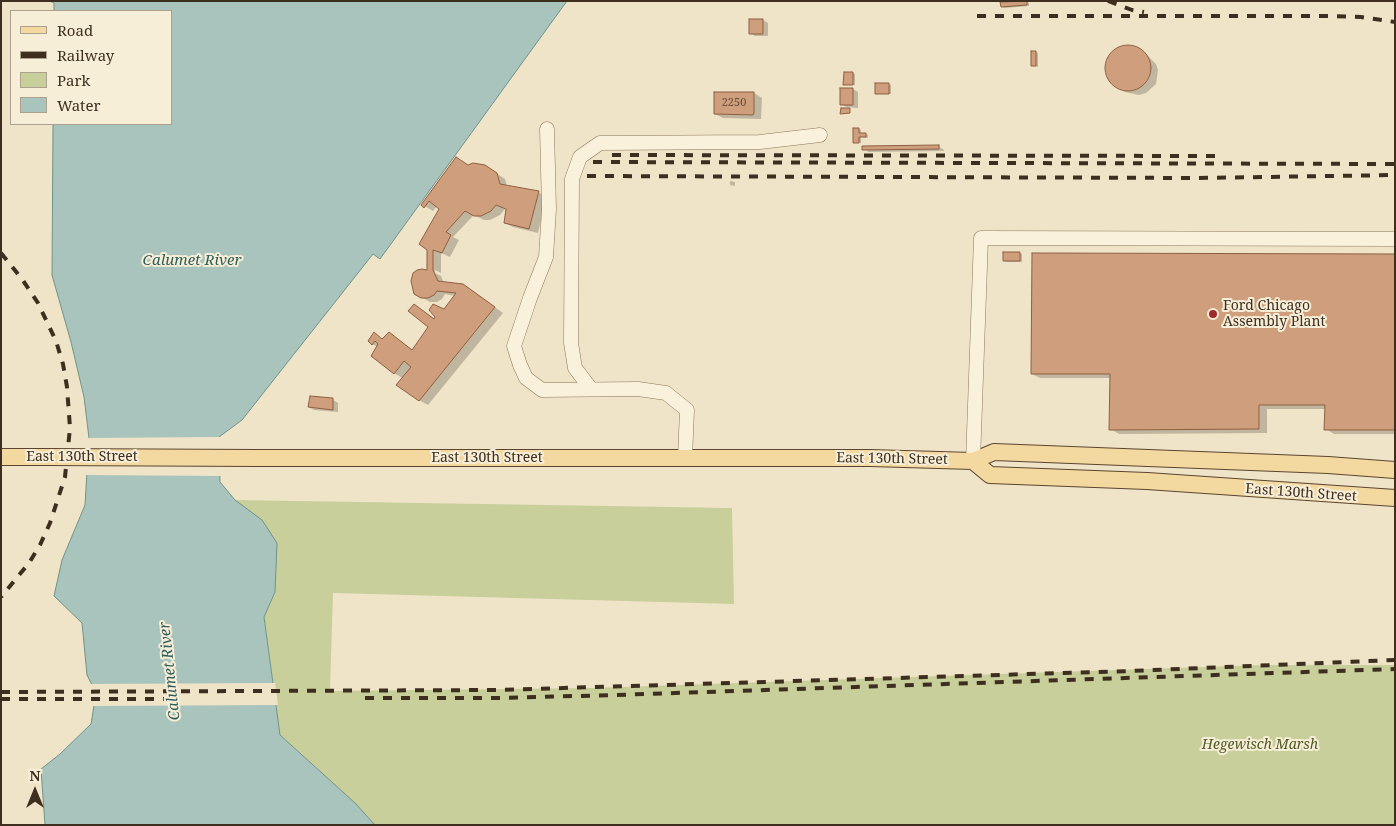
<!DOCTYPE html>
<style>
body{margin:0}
#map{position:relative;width:1396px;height:826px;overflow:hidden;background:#f0e4c8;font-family:"Noto Serif",serif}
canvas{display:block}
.frame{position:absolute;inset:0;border:2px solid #3d2e20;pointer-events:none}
.legend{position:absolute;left:10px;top:10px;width:162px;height:115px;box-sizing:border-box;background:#f7eed8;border:1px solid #ada18e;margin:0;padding:6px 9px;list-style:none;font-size:15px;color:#3d2e20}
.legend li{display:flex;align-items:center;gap:10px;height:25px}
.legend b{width:25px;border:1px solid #ada18e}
.north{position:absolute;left:10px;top:766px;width:50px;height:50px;-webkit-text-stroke:4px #f7eed8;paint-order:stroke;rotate:0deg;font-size:14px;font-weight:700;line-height:20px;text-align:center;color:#3d2e20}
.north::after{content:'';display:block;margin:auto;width:18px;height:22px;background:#3d2e20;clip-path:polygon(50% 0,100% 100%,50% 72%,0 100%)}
</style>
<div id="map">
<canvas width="1396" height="826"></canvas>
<div class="frame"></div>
<ul class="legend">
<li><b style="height:6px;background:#f3d9a0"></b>Road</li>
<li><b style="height:6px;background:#3d2e20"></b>Railway</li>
<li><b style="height:14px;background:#c9cf9b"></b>Park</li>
<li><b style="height:14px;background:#a9c4bc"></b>Water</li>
</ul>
<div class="north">N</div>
</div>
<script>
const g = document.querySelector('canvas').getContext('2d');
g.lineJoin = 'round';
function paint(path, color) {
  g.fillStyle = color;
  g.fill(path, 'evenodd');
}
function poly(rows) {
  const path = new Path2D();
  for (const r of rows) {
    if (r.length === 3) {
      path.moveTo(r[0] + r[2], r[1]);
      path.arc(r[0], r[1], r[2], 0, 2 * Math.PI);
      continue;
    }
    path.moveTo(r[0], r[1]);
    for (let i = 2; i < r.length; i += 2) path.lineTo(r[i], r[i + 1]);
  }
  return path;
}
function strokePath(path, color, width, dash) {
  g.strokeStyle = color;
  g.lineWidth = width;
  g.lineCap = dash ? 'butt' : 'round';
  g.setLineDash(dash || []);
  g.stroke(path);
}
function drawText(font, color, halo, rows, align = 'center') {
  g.font = font + ' "Noto Serif",serif';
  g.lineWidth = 4;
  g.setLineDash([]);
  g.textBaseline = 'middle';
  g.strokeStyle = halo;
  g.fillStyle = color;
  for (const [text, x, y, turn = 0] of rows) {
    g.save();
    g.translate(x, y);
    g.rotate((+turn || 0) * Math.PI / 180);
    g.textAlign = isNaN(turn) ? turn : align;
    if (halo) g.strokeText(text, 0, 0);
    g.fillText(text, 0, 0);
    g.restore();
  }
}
const green = poly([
 [235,500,732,508,734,604,333,593,330,691,592,688,1262,665,1395,665,1395,825,375,825,355,803,280,735,264,617,275,592]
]);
const water = poly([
 [50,1,567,1,380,259,373,254,242,420,219,437,220,482,235,500,262,520,277,543,275,592,264,617,280,735,355,803,375,825,45,825,41,769,60,754,91,724,96,693,87,675,82,623,54,596,62,560,85,505,89,438,84,397,71,342,52,275,53,124,171,124,171,11,54,11,54,3,50,1]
]);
const pier = poly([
 [219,437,222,438,222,476,85,475,87,438],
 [275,683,278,705,91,706,94,693,89,684]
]);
const shadow = poly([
 [1027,2,1029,3,1029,6,1004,8,1002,6],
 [763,20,768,23,768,36,755,36,750,33],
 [1131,47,1146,54,1156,64,1158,70,1156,84,1146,93,1139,95,1125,92,1116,86,1107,75,1108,61,1117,50],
 [1036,52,1038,53,1038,67,1032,65],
 [853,73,855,74,855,85,845,84],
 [889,84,891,85,891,94,876,93],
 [853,89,858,92,858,108,846,107,841,104],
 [715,93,754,93,762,98,761,119,723,118,715,114],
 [859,129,861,130,861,134,866,134,868,135,868,138,861,137,861,143,856,143,854,142],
 [938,146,944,150,944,151,869,152,863,149],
 [469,166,493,171,505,179,507,186,538,192,546,197,538,233,513,227,505,223,508,210,505,209,500,215,490,220,484,220,474,215,453,237,459,240,450,257,441,253,441,273,435,270,435,273,441,276,444,283,471,290,503,313,428,405,419,400,404,379,394,373,378,347,372,344,374,334,383,340,389,333,413,350,430,327,415,305,435,319,444,311,455,296,445,294,442,299,437,302,430,302,421,297,428,272,440,208,437,206,433,211,423,205],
 [730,181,735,182,735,186,730,185],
 [1005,253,1020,253,1022,254,1022,262,1007,262,1005,260],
 [1395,256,1395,434,1334,434,1326,429,1326,409,1267,409,1267,433,1119,434,1111,429,1111,378,1040,378,1032,374],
 [333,400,338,403,338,412,314,410,309,407]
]);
const building = poly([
 [1027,1,1027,5,1001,7,1000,2,1027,1],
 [749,19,763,19,763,34,749,34,749,19],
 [1128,68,23],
 [1031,51,1036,51,1036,66,1031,66,1031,51],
 [844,72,853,72,853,85,843,85,844,72],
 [875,83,889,83,889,94,875,94,875,83],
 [840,88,853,88,853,105,840,105,840,88],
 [714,92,754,92,754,113,753,115,714,114,714,92],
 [841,108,850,108,850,113,840,114,841,108],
 [853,128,859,128,859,133,866,133,866,137,859,137,859,143,853,143,853,128],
 [939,145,939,149,862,150,862,146,939,145],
 [456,157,468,165,473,163,485,165,497,173,500,184,539,191,529,229,504,223,506,209,496,205,491,211,481,216,474,216,465,211,446,232,451,235,442,253,433,250,433,270,438,281,463,284,495,307,419,401,396,385,411,367,404,361,394,374,371,356,378,344,375,341,372,345,368,341,374,332,382,339,389,332,412,350,428,327,408,311,414,304,434,319,435,317,429,310,433,304,444,309,456,293,437,291,434,295,428,298,421,298,414,294,411,281,413,273,417,270,422,269,427,270,427,250,419,244,439,209,429,201,424,208,421,205,456,157],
 [1003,252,1020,252,1020,261,1003,261,1003,252],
 [1032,253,1395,254,1395,430,1324,430,1325,405,1259,405,1259,429,1109,430,1110,374,1031,374,1032,253],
 [310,396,333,398,333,410,308,407,310,396]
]);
const minor = poly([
 [547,129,549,209,546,257,530,298,514,346,520,365,526,378,542,390,638,389,666,393,687,410,685,458],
 [591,389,575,368,571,343,572,179,580,157,600,143,760,142,820,135],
 [973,461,981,238,1395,239]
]);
const major = poly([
 [1,457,46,457],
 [258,458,870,458,973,461,994,452,1328,465,1395,470],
 [973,461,990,475,1147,481,1395,498]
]);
const rail = poly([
 [1108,1,1132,10,1144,12],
 [977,16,1327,16,1361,17,1395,22],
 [612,155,1215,156],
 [593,162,1395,164],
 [587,176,1197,178,1395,175],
 [1,253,22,279,38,303,56,341,63,364,67,387,70,428,65,477,50,523,40,545,29,563,1,597],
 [1,692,497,690,1130,671,1395,660],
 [365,698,498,698,616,695,1395,669],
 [1,699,178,699]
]);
const majorBridge = poly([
 [46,457,258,458]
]);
const markers = [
 [1213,314,5,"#9e2a2b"]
];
const numberNames = [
 ["2250",734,103]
];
const poiNames = [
 ["Ford Chicago",1223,306],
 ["Assembly Plant",1223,322]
];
const streetNames = [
 ["East 130th Street",82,457],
 ["East 130th Street",487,458],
 ["East 130th Street",892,459,1],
 ["East 130th Street",1301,493,4]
];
const parkNames = [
 ["Hegewisch Marsh",1260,745]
];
const waterNames = [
 ["Calumet River",192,261],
 ["Calumet River",170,671,-96]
];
paint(green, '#c9cf9b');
paint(water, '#a9c4bc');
strokePath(water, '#6f938a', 1);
paint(pier, '#f0e4c8');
paint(shadow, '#0003');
paint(building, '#cf9f7d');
strokePath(building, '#8d5f41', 1);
strokePath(minor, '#8d765c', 15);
strokePath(major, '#5b4430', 18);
strokePath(minor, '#faf1dc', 14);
strokePath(major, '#f3d9a0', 16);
strokePath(rail, '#3d2e20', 4, [9, 9]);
strokePath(majorBridge, '#5b4430', 18, []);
strokePath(majorBridge, '#f3d9a0', 16);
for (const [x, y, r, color] of markers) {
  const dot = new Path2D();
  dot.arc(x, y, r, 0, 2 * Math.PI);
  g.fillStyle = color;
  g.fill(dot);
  strokePath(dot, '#f7eed8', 2);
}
drawText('11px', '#624a37', null, numberNames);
drawText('14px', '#3d2e20', '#f7eed8', poiNames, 'left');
drawText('14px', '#3d2e20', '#f7eed8', streetNames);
drawText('italic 14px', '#4d5a26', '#f7eed8', parkNames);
drawText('italic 15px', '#2f5d5a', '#f7eed8', waterNames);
</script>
